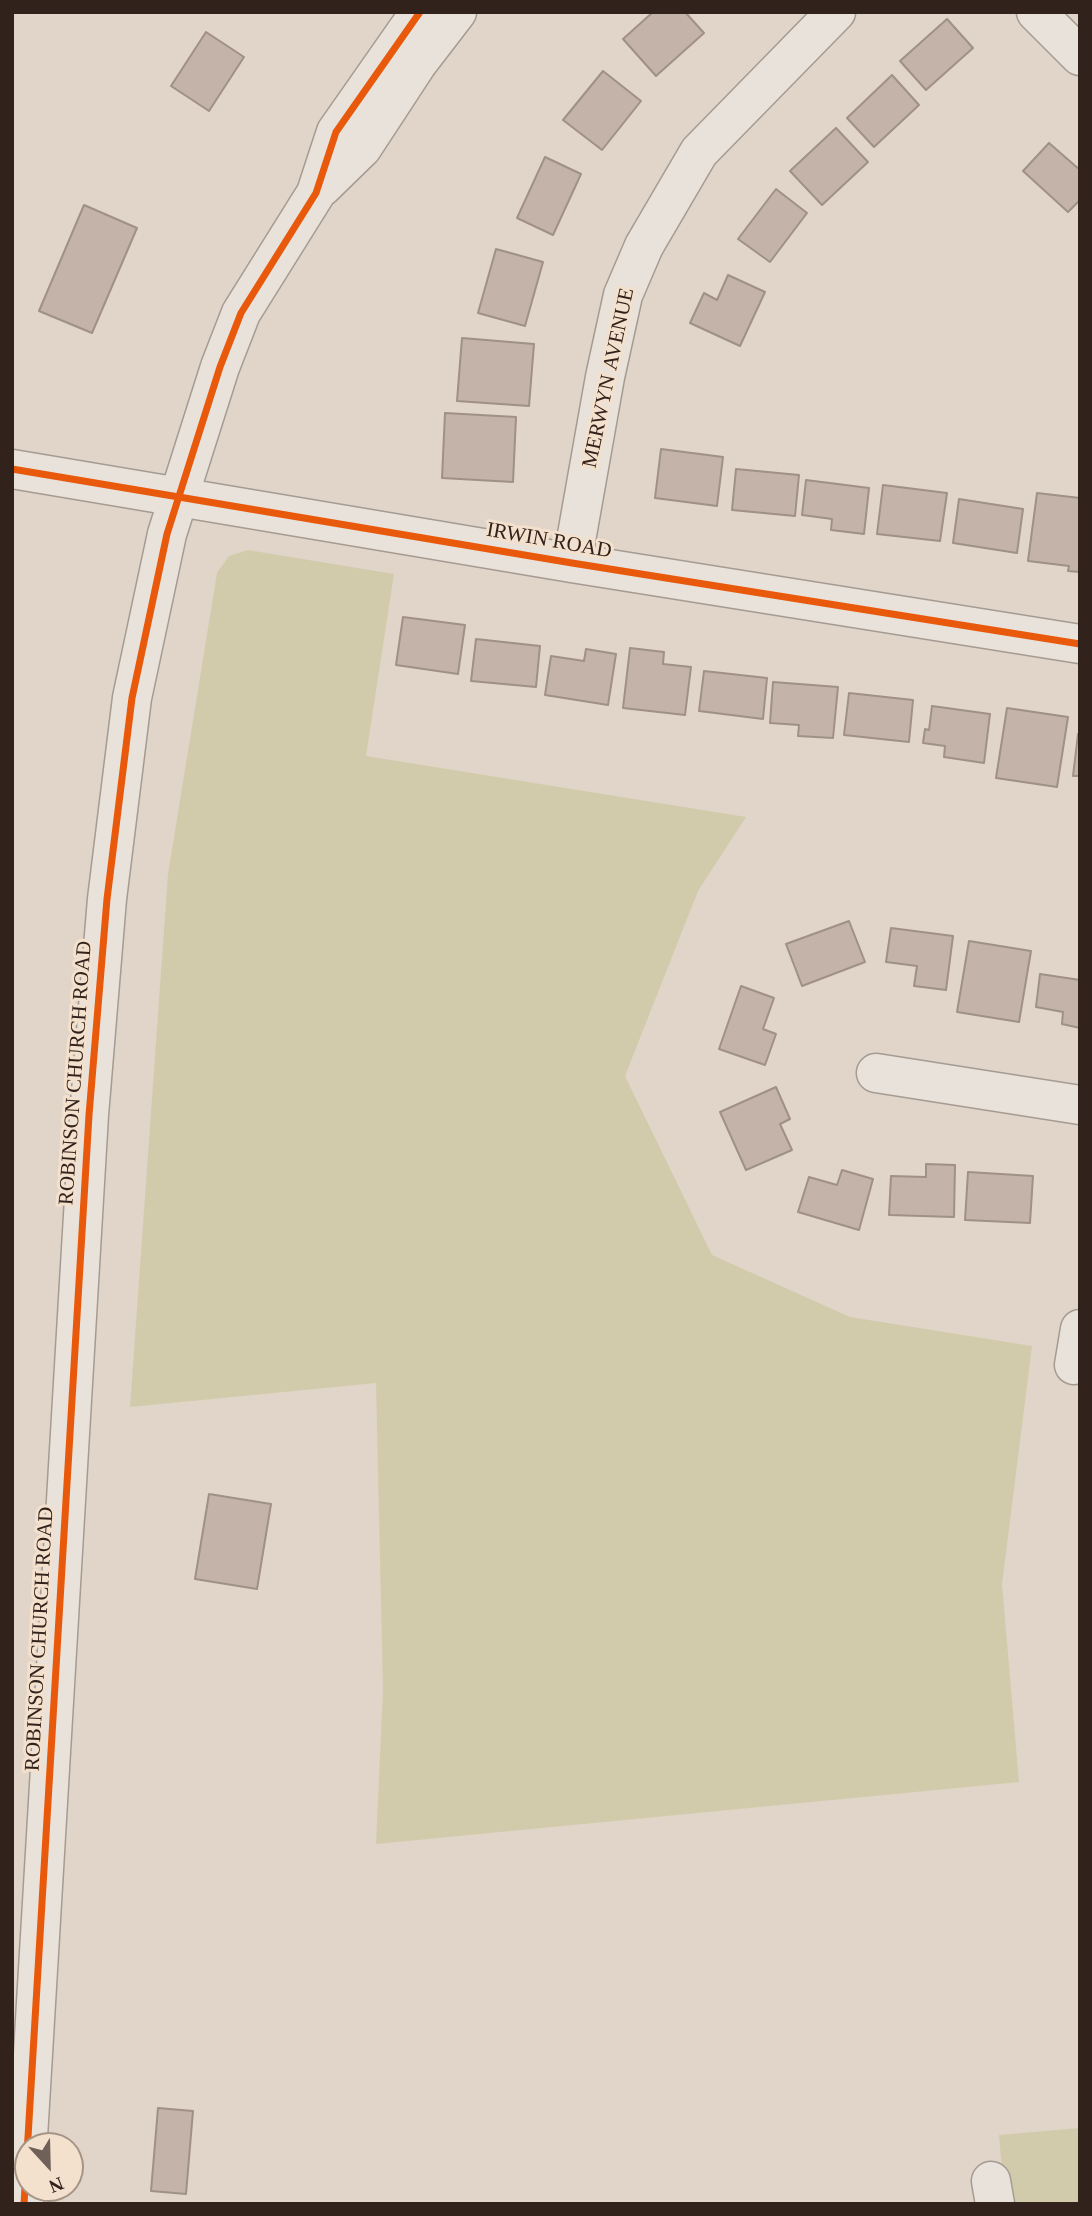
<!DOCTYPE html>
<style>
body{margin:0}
#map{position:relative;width:1092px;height:2216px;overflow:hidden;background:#e0d5c8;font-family:"Times New Roman",serif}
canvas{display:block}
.frame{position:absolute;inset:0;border:14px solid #32221c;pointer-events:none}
.north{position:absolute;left:14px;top:2132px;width:70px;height:70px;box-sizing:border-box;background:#f3e0cd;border:2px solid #a69486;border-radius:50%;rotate:158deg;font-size:19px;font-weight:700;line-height:28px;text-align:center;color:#32221c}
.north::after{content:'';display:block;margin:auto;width:24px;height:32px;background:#6f6158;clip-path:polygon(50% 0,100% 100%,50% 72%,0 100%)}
</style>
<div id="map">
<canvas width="1092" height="2216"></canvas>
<div class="frame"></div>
<div class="north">N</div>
</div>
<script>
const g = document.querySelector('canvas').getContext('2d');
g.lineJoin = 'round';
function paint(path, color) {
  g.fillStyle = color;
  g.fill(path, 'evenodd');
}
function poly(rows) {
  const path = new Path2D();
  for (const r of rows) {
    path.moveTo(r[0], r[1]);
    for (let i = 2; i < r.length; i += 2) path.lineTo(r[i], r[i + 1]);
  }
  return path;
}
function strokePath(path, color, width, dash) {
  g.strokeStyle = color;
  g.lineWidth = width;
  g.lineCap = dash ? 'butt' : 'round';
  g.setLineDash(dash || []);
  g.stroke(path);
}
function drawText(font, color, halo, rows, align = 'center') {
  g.font = font + ' "Times New Roman",serif';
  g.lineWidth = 6;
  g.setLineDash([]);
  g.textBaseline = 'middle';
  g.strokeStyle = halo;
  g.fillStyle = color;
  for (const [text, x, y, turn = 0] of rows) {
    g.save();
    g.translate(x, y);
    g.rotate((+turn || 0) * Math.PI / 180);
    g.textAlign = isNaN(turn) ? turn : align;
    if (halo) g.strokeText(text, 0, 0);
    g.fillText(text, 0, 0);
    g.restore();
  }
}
const green = poly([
 [248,550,394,574,366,756,746,817,698,891,625,1076,712,1255,850,1317,1032,1346,1002,1584,1019,1782,376,1844,383,1690,376,1383,130,1407,168,874,217,573,229,556],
 [1080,2128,1080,2204,1005,2204,999,2135]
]);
const building = poly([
 [653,12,685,12,704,33,656,76,623,39,653,12],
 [947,19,973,48,926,90,900,61,947,19],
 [206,32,244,57,209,111,171,86,206,32],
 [603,71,641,101,602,150,563,120,603,71],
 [892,75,919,105,874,147,847,118,892,75],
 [836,128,868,162,822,205,790,171,836,128],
 [1049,143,1080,170,1080,200,1068,212,1023,171,1049,143],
 [545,157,581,174,553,235,517,218,545,157],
 [776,189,807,213,770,262,738,239,776,189],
 [84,205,137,228,92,333,39,311,84,205],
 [496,249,543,262,525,326,478,313,496,249],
 [728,275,765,292,740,346,690,323,704,293,717,300,728,275],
 [462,338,534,344,529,406,457,401,462,338],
 [445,413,516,417,513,482,442,478,445,413],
 [661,449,723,457,717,506,655,498,661,449],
 [736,469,799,475,795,516,732,510,736,469],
 [806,480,869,488,864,534,831,530,832,519,802,515,806,480],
 [883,485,947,493,940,541,877,534,883,485],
 [1037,493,1080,498,1080,572,1068,571,1069,566,1028,561,1037,493],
 [959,499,1023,509,1017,553,953,543,959,499],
 [403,617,465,625,458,674,396,665,403,617],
 [476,639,540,646,536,687,471,681,476,639],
 [630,648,664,652,663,664,691,667,685,715,623,708,630,648],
 [586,649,616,654,608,705,545,695,551,656,584,661,586,649],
 [704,671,767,678,763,719,699,711,704,671],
 [773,682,838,687,833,738,798,736,799,725,770,723,773,682],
 [849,693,913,700,909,742,844,735,849,693],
 [932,706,990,714,984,763,944,757,945,746,923,743,925,729,929,730,932,706],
 [1007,708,1068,717,1057,787,996,778,1007,708],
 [1078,734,1080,734,1080,776,1073,776,1078,734],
 [849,921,865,962,802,986,786,944,849,921],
 [891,928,953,936,946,990,914,986,917,966,886,962,891,928],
 [969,941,1031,951,1019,1022,957,1012,969,941],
 [1040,974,1080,980,1080,1028,1062,1024,1063,1012,1036,1007,1040,974],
 [741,986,774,998,763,1029,776,1034,765,1065,719,1049,741,986],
 [776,1087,790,1119,780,1124,792,1150,746,1170,720,1112,776,1087],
 [926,1164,955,1165,954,1217,889,1215,891,1176,926,1177,926,1164],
 [842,1170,873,1179,859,1230,798,1212,809,1177,837,1185,842,1170],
 [968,1172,1033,1176,1030,1223,965,1220,968,1172],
 [209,1494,271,1504,257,1589,195,1579,209,1494],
 [158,2108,193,2111,186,2194,151,2191,158,2108]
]);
const minor = poly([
 [1036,12,1080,56],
 [322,187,362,148,417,64,457,12],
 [12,469,572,563,1080,644],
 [572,563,605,377,623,295,644,246,699,152,836,12],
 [876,1073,1080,1105],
 [1074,1365,1080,1329],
 [991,2181,995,2204],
 [24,2204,89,1115,107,899,132,698,167,534,220,367,241,313,316,193,336,132,420,12]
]);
const cycleway = poly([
 [12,469,572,563,1080,644],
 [24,2204,89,1115,107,899,132,698,167,534,220,367,241,313,316,193,336,132,420,12]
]);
const streetNames = [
 ["MERWYN AVENUE",609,378,-78],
 ["IRWIN ROAD",549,541,10],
 ["ROBINSON CHURCH ROAD",76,1073,-86],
 ["ROBINSON CHURCH ROAD",40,1639,-87]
];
paint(green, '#d2cbab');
paint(building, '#c4b3a9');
strokePath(building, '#9f9088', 2);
strokePath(minor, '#a59b92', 41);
strokePath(minor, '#e8e2da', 38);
strokePath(cycleway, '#e8590c', 7);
drawText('21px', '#32221c', '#f3e0cd', streetNames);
</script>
